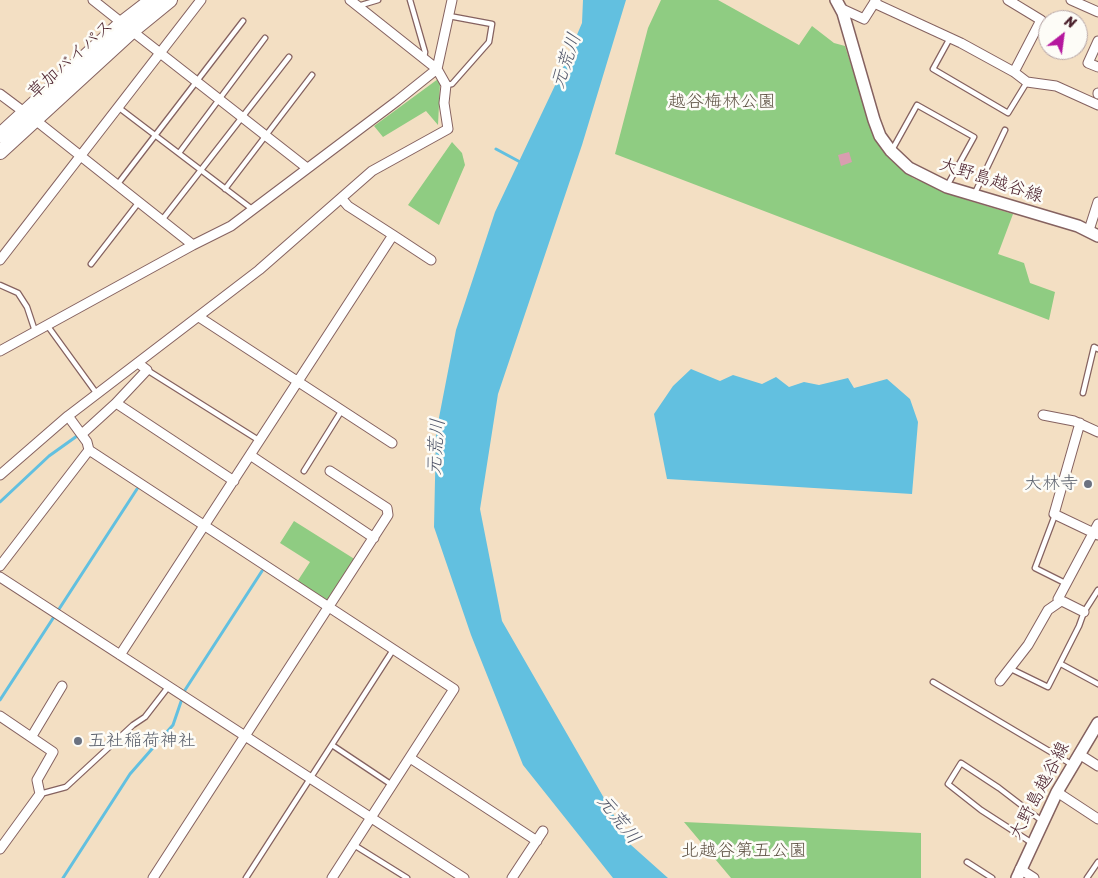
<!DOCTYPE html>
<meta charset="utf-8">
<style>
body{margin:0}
#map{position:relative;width:1098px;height:878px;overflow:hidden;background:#f3dfc3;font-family:Sriracha,sans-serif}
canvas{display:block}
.north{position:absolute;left:1038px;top:10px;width:50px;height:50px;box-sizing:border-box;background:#fdfcf7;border:1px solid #b5a4a5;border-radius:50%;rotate:30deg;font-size:14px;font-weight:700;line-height:20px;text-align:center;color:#4a1f2b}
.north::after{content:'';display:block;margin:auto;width:18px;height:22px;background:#b5179e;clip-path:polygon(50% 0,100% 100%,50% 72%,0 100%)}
</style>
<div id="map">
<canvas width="1098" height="878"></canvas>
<div class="north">N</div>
</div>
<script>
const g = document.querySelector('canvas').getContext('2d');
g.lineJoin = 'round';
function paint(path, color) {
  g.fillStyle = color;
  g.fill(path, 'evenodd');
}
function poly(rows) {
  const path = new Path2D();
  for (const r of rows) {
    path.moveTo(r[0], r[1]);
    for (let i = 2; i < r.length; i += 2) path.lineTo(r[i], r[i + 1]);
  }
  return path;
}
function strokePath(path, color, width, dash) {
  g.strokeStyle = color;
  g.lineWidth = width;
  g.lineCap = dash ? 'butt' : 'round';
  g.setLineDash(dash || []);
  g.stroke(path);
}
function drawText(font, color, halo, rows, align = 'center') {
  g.font = font + ' Sriracha,"Klee One",sans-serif';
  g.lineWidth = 5;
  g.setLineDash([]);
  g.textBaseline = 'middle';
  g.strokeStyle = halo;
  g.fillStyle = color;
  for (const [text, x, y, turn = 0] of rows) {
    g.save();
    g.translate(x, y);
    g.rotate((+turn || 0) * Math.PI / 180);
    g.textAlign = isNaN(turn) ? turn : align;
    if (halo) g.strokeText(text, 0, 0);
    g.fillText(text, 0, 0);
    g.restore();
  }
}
const green = poly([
 [661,0,718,0,799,45,812,26,834,43,845,46,874,137,886,154,913,178,967,200,1013,214,998,254,1024,263,1030,283,1055,292,1049,320,615,154,648,28],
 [438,79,440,84,438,125,426,111,383,137,374,126],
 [452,142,462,153,465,165,439,225,408,205],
 [294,521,356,560,328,605,295,585,310,562,280,543],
 [684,822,921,833,921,878,731,878]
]);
const water = poly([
 [583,0,626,0,582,145,498,394,480,509,502,621,631,845,668,878,613,878,523,765,471,635,434,527,436,433,456,330,495,212,559,77,582,23],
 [691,369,720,381,733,375,762,384,776,377,789,387,804,382,819,385,848,378,854,388,887,379,910,399,918,422,912,494,667,479,654,414,673,386]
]);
const stream = poly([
 [496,149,522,163],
 [0,502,49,456,77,436],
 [0,700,137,489],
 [63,878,130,774,173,725,185,690,262,571]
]);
const building = poly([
 [849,152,852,162,841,166,838,155]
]);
const service = poly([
 [410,0,425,52,424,59],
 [358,6,378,0],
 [950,38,933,69,1008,113,1027,82],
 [446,85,452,84,489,42,492,24,449,16],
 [118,107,252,209],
 [892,150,917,105,974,137,947,186],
 [179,153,265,38],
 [117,185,243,21],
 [225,189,312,75],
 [974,195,1005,130],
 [162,220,289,57],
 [91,264,139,202],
 [0,285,18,293,27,307,35,331],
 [47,325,97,394],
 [147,370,260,441],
 [1083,393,1094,347,1098,349],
 [304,471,342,410],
 [1055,515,1035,568,1065,583],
 [1061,664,1098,684],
 [1009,668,1048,687,1079,626,1084,612,1098,590],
 [933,682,1071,764],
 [332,745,392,785],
 [40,794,66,787,133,725,145,717,169,686],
 [1032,843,981,810,948,784,961,763,999,788,1042,821],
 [354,845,407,878],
 [967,862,992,878],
 [246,878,393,650],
 [1087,878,1098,862]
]);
const minor = poly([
 [93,0,122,23],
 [1008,0,1041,20,1014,72],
 [1071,0,1098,12],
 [874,3,961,43,1014,72,1027,82,1056,86,1098,105],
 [840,8,864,19,876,0],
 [132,31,307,168],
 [1098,41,1088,63,1098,67],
 [1098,93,1098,94],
 [0,94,24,112],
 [34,119,193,245],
 [1089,230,1098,202],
 [393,235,431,260],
 [0,260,201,0],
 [199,317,392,443],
 [0,351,193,245,231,226,397,101,437,69,452,0],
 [138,363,147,370,116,403,234,481],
 [1043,415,1074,421,1098,432],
 [1080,423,1054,514,1098,535],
 [82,434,116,403],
 [89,450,454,689,332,878],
 [250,455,374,538],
 [0,475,68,416,259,270,372,171,448,129,444,103,446,85,437,69,350,0],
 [0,566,89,450,87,442,68,416],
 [0,577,464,878],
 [1084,612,1058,599,1098,524],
 [120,655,393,235,348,206,342,199],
 [1000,681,1028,645,1048,610,1061,601],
 [0,716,53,752,37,780,40,794,0,849],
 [32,736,62,686],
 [1079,754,1098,766],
 [410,758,537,841],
 [1057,792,1098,819],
 [1020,869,1034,878],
 [153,878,388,515,387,508,330,471],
 [512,878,543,831]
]);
const secondary = poly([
 [836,0,843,13,874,120,880,136,891,151,909,168,947,187,1078,226,1098,236],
 [1017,878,1057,792,1098,723]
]);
const trunk = poly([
 [0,135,122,23,152,0],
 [0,152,132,31,170,0]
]);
const markers = [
 [1088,484,5,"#6b7280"],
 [78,741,5,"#6b7280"]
];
const streetNames = [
 ["草加バイパス",71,60,-42],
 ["大野島越谷線",991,181,18],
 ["大野島越谷線",1040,791,-62]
];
const parkNames = [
 ["越谷梅林公園",722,102],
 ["北越谷第五公園",744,851]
];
const worshipNames = [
 ["大林寺",1078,484],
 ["五社稲荷神社",88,741,"left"]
];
const waterNames = [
 ["元荒川",567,61,-71],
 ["元荒川",437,447,-86],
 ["元荒川",618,820,52]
];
paint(green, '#8fcc82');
paint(water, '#62c0e0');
strokePath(stream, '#62c0e0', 3);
paint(building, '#d99eb0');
strokePath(service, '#856260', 7);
strokePath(minor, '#856260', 11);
strokePath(secondary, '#856260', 14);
strokePath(trunk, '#856260', 16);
strokePath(service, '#fff', 4.5);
strokePath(minor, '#fff', 9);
strokePath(secondary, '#fff', 11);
strokePath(trunk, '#fff', 14);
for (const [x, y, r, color] of markers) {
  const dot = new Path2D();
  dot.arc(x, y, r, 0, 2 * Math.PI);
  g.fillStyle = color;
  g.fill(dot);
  strokePath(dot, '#fdfcf7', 2);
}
drawText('18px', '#4a1f2b', '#fdfcf7', streetNames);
drawText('18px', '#5f5345', '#fdfcf7', parkNames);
drawText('18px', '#5b616d', '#fdfcf7', worshipNames, 'right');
drawText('italic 19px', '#52576a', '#fdfcf7', waterNames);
</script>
